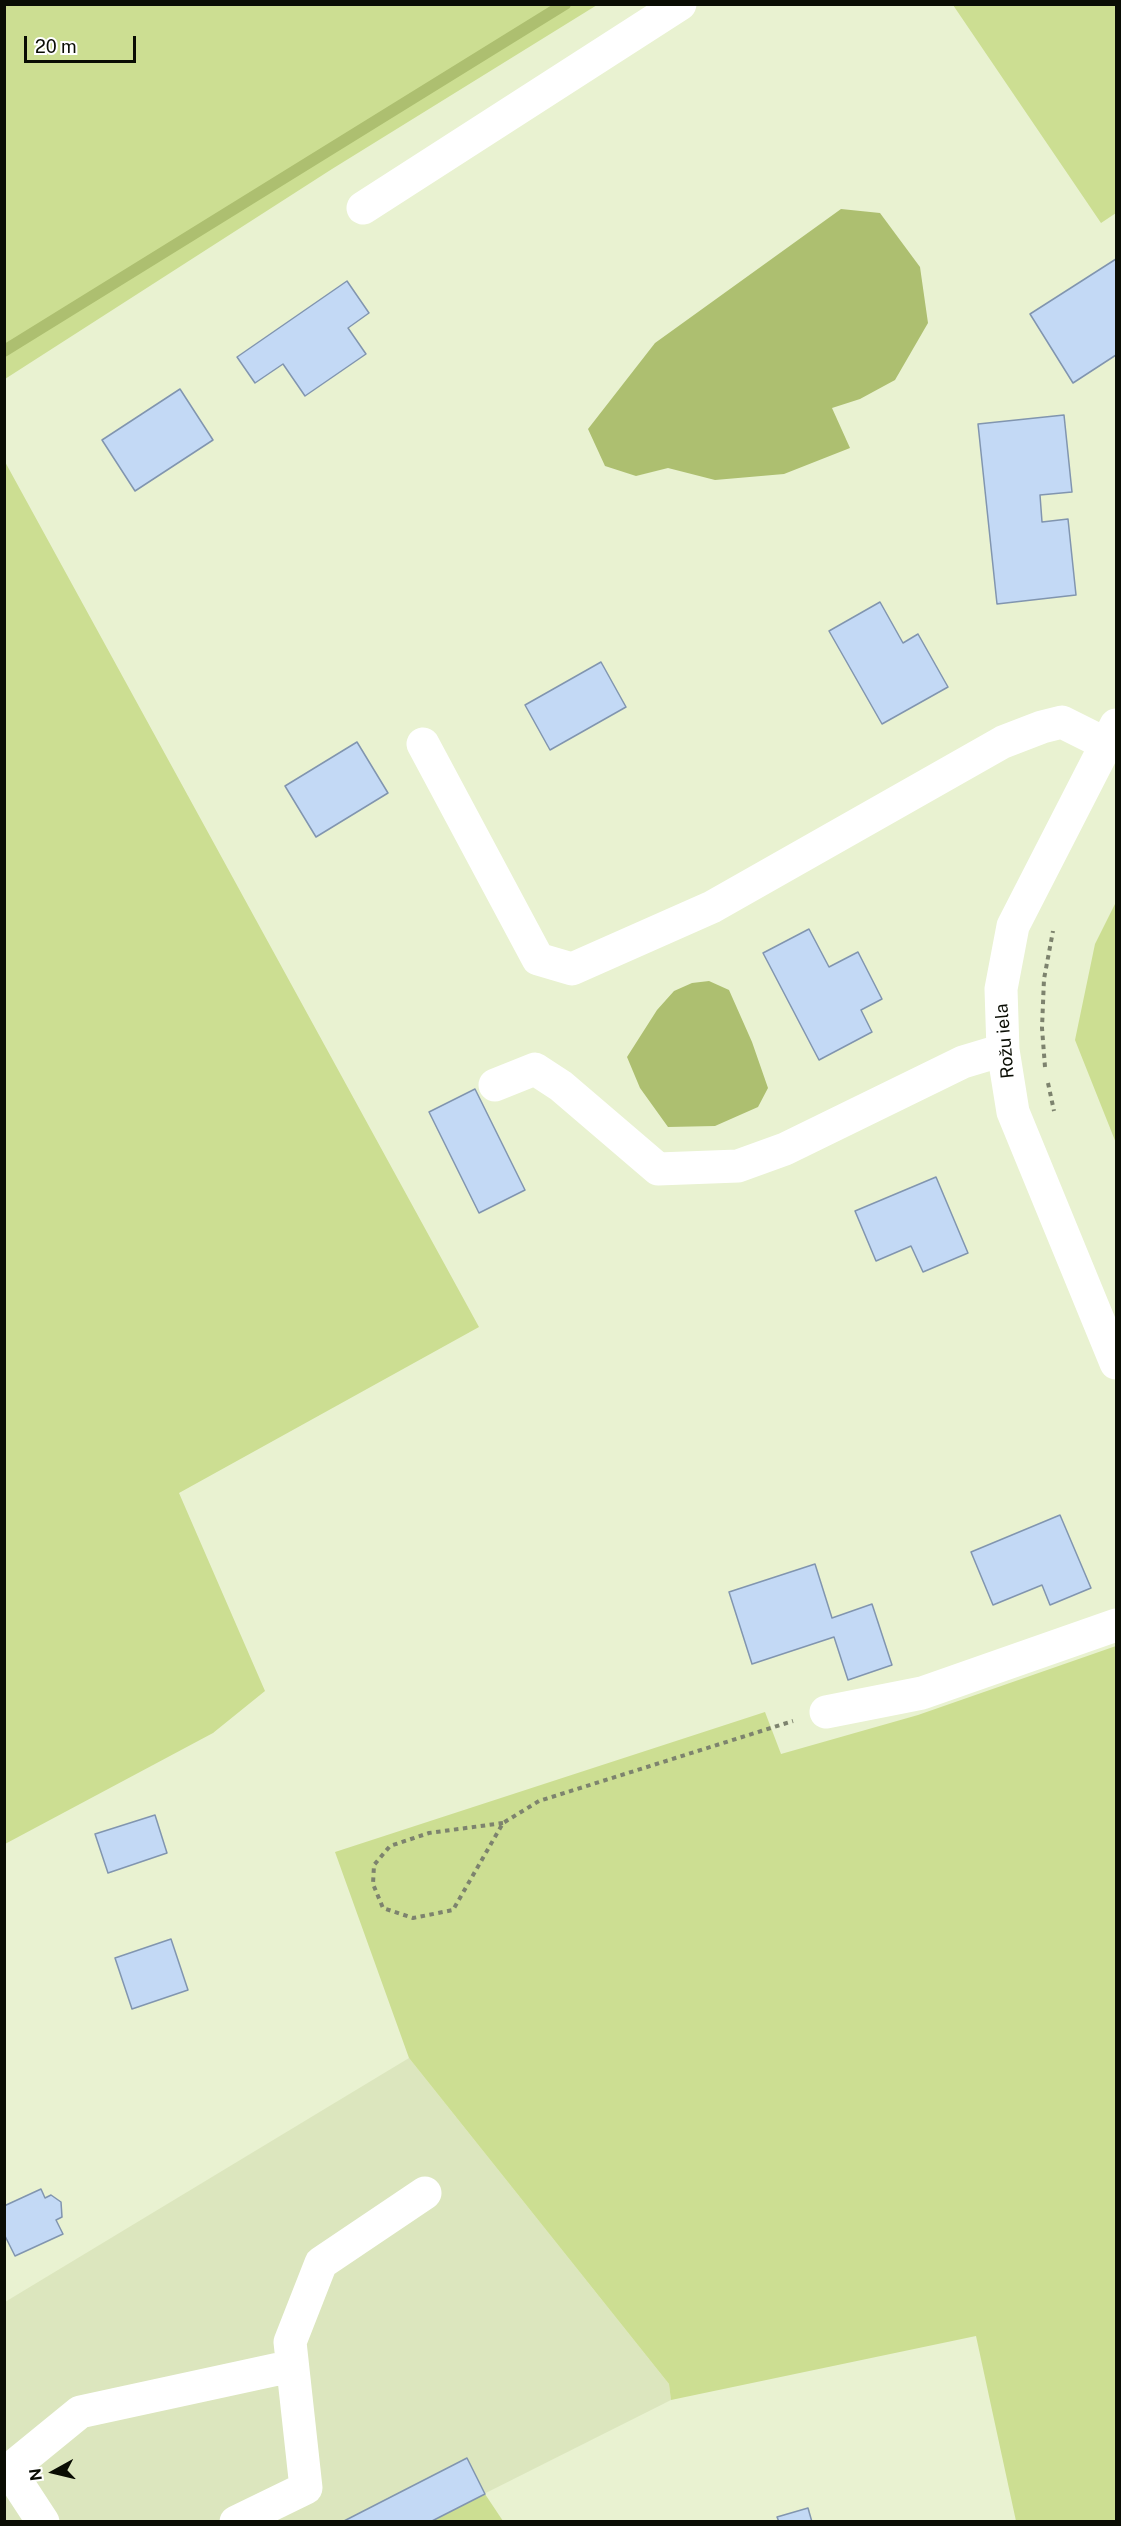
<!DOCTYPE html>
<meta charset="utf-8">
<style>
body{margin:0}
#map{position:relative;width:1121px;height:2526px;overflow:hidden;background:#e9f2d1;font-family:"Public Sans",sans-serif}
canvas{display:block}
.frame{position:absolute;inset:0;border:6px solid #0a0d04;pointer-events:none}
.north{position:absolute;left:24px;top:2442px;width:60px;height:60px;-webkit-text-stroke:4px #fff;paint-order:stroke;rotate:262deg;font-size:16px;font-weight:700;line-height:24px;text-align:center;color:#0a0d04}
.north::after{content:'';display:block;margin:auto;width:21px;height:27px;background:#0a0d04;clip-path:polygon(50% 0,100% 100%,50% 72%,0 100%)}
.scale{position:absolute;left:24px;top:36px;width:112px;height:27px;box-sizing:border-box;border:3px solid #0a0d04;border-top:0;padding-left:8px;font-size:18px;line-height:21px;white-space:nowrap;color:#0a0d04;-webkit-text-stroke:4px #fff;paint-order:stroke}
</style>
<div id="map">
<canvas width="1121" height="2526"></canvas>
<div class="frame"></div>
<div class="north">N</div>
<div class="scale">20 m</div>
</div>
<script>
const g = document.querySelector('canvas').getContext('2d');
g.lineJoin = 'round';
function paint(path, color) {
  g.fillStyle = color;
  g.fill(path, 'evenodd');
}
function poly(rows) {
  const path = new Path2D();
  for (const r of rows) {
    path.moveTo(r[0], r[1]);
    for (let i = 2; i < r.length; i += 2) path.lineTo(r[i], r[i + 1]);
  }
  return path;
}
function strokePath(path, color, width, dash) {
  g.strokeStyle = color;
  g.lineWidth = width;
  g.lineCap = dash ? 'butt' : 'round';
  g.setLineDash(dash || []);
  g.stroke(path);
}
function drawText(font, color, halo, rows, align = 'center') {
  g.font = font + ' "Public Sans",sans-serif';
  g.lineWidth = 5;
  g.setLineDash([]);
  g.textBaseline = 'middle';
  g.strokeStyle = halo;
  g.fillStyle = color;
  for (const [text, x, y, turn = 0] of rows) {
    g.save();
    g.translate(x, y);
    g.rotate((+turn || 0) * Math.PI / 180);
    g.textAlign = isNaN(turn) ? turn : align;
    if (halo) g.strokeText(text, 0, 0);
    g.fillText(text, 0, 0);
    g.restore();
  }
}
const built = poly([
 [409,2058,669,2384,671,2400,430,2521,5,2522,5,2302]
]);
const green = poly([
 [5,4,597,4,597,5,332,169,5,379],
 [953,5,1116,5,1116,213,1101,223],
 [4,460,479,1327,179,1493,265,1691,213,1733,5,1844],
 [1116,902,1116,1143,1075,1040,1095,944],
 [1116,1646,1116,2521,1016,2521,976,2336,671,2400,669,2384,409,2058,335,1852,765,1712,781,1754,918,1715],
 [485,2494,503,2521,430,2522]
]);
const water = poly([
 [841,209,880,213,920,267,928,323,895,380,860,399,832,408,850,448,784,474,715,480,668,468,636,476,605,466,588,429,655,343],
 [709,981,729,990,752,1042,768,1088,758,1107,715,1126,668,1127,640,1088,627,1057,657,1010,674,991,692,983]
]);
const stream = poly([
 [4,351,565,4]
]);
const building = poly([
 [1116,259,1116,355,1073,383,1030,314,1116,259],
 [347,281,369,313,348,328,366,354,305,396,283,364,255,383,237,357,347,281],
 [180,389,213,440,135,491,102,440,180,389],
 [1064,415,1072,492,1040,495,1042,522,1068,519,1076,595,997,604,978,424,1064,415],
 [880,602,903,643,918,634,948,687,882,724,829,631,880,602],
 [601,662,626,707,550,750,525,705,601,662],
 [357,742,388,793,316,837,285,786,357,742],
 [809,929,829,967,858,952,882,999,861,1010,872,1032,819,1060,763,953,809,929],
 [475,1089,525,1190,479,1213,429,1112,475,1089],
 [936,1177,968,1253,923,1272,911,1246,876,1261,855,1211,936,1177],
 [1060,1515,1091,1588,1050,1605,1042,1585,993,1605,971,1552,1060,1515],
 [815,1564,832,1618,872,1604,892,1665,848,1680,834,1637,752,1664,729,1592,815,1564],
 [155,1815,167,1853,108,1873,95,1834,155,1815],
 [171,1939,188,1990,132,2009,115,1958,171,1939],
 [41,2189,45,2198,51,2195,61,2202,62,2217,56,2220,63,2234,15,2256,4,2234,4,2206,41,2189],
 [467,2458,485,2494,430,2522,342,2522,467,2458],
 [808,2508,812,2522,779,2522,777,2517,808,2508]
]);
const path = poly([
 [1045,1067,1042,1028,1044,979,1053,931],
 [1048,1083,1054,1111],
 [503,1823,429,1833,390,1846,374,1865,373,1884,383,1908,413,1918,453,1910,503,1823,539,1801,793,1721]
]);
const minor = poly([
 [363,208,680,4],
 [1116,725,1013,926,1001,989,1003,1050,1013,1112,1116,1363],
 [423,744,538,959,572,969,712,907,1003,742,1042,727,1062,722,1106,744],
 [495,1085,535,1069,561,1086,658,1169,738,1166,785,1149,963,1062,1003,1050],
 [826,1712,922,1693,1116,1625],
 [43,2522,9,2470,80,2412,292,2366],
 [236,2522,306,2488,290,2342,321,2263,425,2193]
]);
const streetNames = [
 ["Rožu iela",1005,1041,-95]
];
paint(built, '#dce6be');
paint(green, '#ccde92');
paint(water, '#adbf70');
strokePath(stream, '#adbf70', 12);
paint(building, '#c3d9f5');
strokePath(building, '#8195af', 1.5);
strokePath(path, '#7d836e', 4, [4.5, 4.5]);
strokePath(minor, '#fff', 33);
drawText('18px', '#0a0d04', '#fff', streetNames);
</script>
